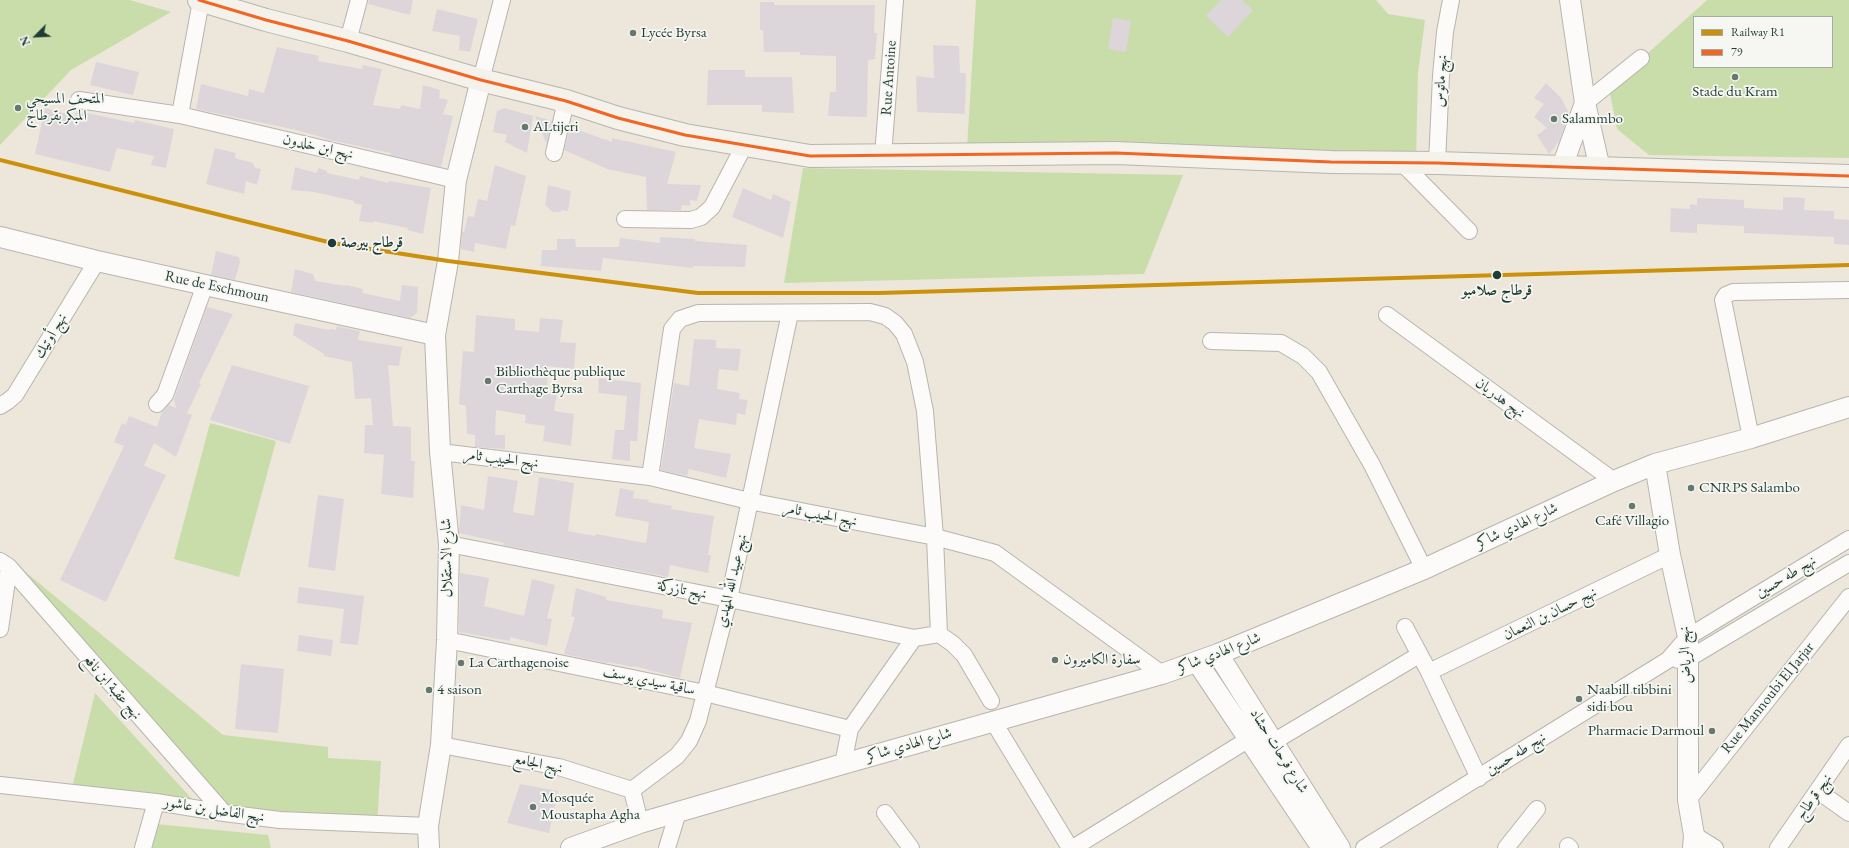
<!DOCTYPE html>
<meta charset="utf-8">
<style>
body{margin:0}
#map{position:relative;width:1849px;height:848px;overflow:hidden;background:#ede6db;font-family:"EB Garamond",serif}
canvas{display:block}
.legend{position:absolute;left:1693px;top:16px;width:140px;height:52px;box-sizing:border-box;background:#f6f6f2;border:1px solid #a0aca6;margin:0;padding:5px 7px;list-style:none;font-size:12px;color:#1f3d34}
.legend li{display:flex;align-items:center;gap:8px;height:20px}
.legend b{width:20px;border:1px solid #a0aca6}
.north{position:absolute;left:16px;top:16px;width:40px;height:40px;-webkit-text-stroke:3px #f6f6f2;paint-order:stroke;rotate:246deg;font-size:11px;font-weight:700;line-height:16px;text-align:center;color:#1f3d34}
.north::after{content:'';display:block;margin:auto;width:14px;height:18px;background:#1f3d34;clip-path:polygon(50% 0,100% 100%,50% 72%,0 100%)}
</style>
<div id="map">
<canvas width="1849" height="848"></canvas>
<ul class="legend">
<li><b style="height:5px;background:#cc910a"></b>Railway R1</li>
<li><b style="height:5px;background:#f26522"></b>79</li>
</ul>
<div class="north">N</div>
</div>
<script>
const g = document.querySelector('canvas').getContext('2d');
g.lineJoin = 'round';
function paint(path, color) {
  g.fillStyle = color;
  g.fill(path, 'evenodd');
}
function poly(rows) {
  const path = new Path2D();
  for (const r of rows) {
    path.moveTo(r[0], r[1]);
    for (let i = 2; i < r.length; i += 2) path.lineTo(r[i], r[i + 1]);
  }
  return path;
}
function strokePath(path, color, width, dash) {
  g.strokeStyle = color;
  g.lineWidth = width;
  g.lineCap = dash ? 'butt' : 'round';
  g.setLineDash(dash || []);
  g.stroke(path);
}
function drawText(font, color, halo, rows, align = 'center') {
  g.font = font + ' "EB Garamond",Amiri,serif';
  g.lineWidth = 3.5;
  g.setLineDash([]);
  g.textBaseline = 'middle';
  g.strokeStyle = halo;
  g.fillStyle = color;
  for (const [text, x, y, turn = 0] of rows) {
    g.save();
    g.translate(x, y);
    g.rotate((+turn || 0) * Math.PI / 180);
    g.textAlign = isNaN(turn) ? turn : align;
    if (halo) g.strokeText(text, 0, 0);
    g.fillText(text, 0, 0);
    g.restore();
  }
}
const green = poly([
 [0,0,130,0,171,12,71,70,0,145],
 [976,0,1376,0,1388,14,1425,20,1418,73,1416,161,967,148],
 [1707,0,1849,0,1849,158,1649,155,1617,129,1609,88],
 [1694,17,1832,17,1832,67,1694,67],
 [803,168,1183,175,1144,274,784,283],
 [210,423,276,441,239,577,174,559],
 [11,560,223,735,328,747,328,758,381,761,377,825,220,812],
 [95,693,202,810,71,792],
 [145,823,268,835,271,848,139,848]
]);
const building = poly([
 [369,0,413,0,410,15,368,4],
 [1221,0,1242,0,1253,10,1228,37,1206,16],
 [760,2,774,2,774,5,875,5,874,33,877,33,875,59,868,60,867,117,828,116,830,92,836,92,836,56,800,55,800,52,764,52,763,30,760,30],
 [437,9,478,19,470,52,459,50,460,36,432,31],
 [1113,18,1131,21,1126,52,1108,49],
 [933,45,959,46,960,73,966,73,965,114,917,112,916,76,934,78],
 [277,47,319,56,318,61,362,69,363,65,382,69,373,105,400,109,401,105,420,109,423,85,440,90,439,98,448,100,443,114,453,116,441,167,390,155,391,153,325,139,325,138,296,130,196,109,201,84,248,96,249,89,264,93],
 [96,62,139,72,133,95,90,85],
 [708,70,745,70,745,77,792,77,794,113,762,112,762,105,707,105],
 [1546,83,1561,98,1569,113,1560,140,1549,154,1537,135,1547,128,1534,117,1544,104,1534,98],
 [45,108,75,116,77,111,134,123,135,120,174,129,166,168,151,165,154,156,117,148,110,172,35,154],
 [504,108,533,116,527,153,505,142,507,135,493,132,497,111],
 [535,116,552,121,547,143,546,143],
 [570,127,612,142,612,138,676,152,667,184,701,185,697,201,690,200,690,206,682,205,681,210,647,210,646,177,607,169,564,150],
 [215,148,236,153,235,158,253,163,255,168,261,169,257,185,246,181,244,194,206,184],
 [495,165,526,176,515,226,511,225,506,249,475,243,474,252,461,249,462,232,464,232,468,216,474,217,478,199,487,201],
 [295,167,316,173,319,168,327,171,327,173,359,180,360,176,388,183,389,181,431,188,423,234,407,230,408,228,373,221,373,223,359,221,362,205,354,203,354,201,314,192,291,190],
 [548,185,571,191,568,211,561,210,561,212,553,212,545,205],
 [743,188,771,200,773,194,791,202,783,238,732,217],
 [1783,197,1805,198,1804,210,1834,211,1834,219,1849,220,1849,245,1834,244,1834,237,1744,233,1744,226,1697,224,1697,233,1670,232,1671,208,1690,209,1690,204,1697,205,1697,198,1744,200,1744,208,1783,210],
 [660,237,695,239,695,241,747,245,745,267,693,266,693,268,603,258,601,271,541,266,542,250,557,250,557,239,575,239,576,247,619,247,620,238,660,243],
 [216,251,239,257,240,262,235,280,211,275],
 [295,269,313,274,315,281,345,286,346,285,363,289,362,293,400,301,402,285,418,287,417,313,410,318,291,292],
 [207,307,233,314,199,383,201,384,187,413,192,415,176,457,154,443,144,466,166,475,106,602,60,580,124,446,114,442,122,423,126,425,129,416,157,427,162,412,169,405,176,408,174,399],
 [476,315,515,319,515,330,539,332,540,318,563,320,560,342,576,343,574,369,548,366,547,392,557,393,554,411,574,414,571,446,543,441,545,426,525,423,526,415,496,410,495,435,505,435,505,449,475,447,475,435,467,434,466,406,459,404,463,351,474,352],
 [295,323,329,330,329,329,336,330,337,326,360,331,358,340,402,347,399,366,388,365,393,426,411,427,411,461,415,461,413,498,381,494,384,455,364,453,365,425,373,425,371,398,355,399,352,362,324,356,324,354,293,335],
 [694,339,716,340,716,348,741,349,738,371,719,369,717,389,740,393,739,399,748,400,745,415,737,413,736,425,699,419,695,442,694,448,731,454,726,478,689,469,687,476,661,470,674,383,689,386],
 [232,365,309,386,290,444,210,420],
 [599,378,641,383,637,441,630,441,630,461,612,459,615,430,624,430,627,396,598,393],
 [488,476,518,481,513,512,534,516,539,477,574,483,568,531,595,536,596,534,646,543,649,522,615,516,620,488,634,491,633,498,649,500,648,502,672,506,671,509,714,516,708,555,711,555,708,573,670,565,668,577,503,545,504,543,459,533,461,505,484,510],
 [318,495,344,499,335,571,308,567],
 [460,573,489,578,484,606,524,616,532,579,555,585,547,618,552,619,547,646,510,637,510,641,459,632],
 [299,587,364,596,358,645,340,643,344,609,297,603],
 [576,588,606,597,606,600,663,610,662,618,692,623,680,678,634,666,634,667,608,662,607,663,564,654,575,617,571,616],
 [299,635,333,640,331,656,297,651],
 [241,664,284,669,278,733,235,729],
 [520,784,558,791,549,833,507,823]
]);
const minor = poly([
 [348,41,359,0],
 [481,80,502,0],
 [79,100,180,115,456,180],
 [1585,103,1641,58],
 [180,115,201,1],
 [554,153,566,101],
 [883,156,895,0],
 [1402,163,1469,231],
 [1437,163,1441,76,1445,32,1451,0],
 [625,219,691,220,701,217,712,207,744,146],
 [1387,315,1614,481],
 [1211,341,1281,343,1303,356,1319,372,1372,465,1424,569],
 [157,404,165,395,205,285],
 [0,406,8,401,15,395,97,261],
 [1751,438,1723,300,1726,295,1733,292,1849,290],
 [440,452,650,477,749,501,935,537,995,553,1162,674],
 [449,544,729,599,914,638,939,634,935,537,925,411,915,362,904,334,895,323,885,316,870,312,698,313,680,319,672,329,650,477],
 [0,561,9,567,224,813],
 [1405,627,1429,672,1479,778],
 [0,629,9,567],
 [939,634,953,644,964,655,991,701],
 [447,640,705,693,850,729],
 [1678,660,1688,659,1849,563],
 [1429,672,1670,555],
 [993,721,1070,848],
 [1273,742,1419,655],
 [441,745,559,767,632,790],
 [843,764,850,729,914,638],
 [0,785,156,802,224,813,280,820,428,826],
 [1818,791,1849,813],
 [1688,800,1849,597],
 [885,813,911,848],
 [640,823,632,790,677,756,689,741,698,721,729,599,790,313],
 [1694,835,1715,848],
 [1568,846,1570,848],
 [143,848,156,802],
 [667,848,678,812],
 [1073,848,1249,739],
 [1364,848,1668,660,1688,637,1849,539],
 [1506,848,1537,809],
 [1778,848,1849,745]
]);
const tertiary = poly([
 [1570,0,1585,103,1600,169],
 [1562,167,1585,103],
 [0,237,97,261,205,285,435,335],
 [1655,464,1670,555,1688,637,1688,800,1694,835,1693,848],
 [1218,654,1340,848],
 [1197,662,1322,848],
 [429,848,428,826,441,745,447,640,449,544,440,452,435,335,448,261,456,180,481,80],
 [571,848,640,823,843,764,1162,674,1218,654,1424,569,1614,481,1655,464,1751,438,1849,407]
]);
const secondary = poly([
 [199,0,266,20,348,41,481,80,566,101,618,118,685,135,810,156,1116,153,1331,162,1437,163,1849,176]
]);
const bus1 = poly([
 [199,0,266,20,348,41,481,80,566,101,618,118,685,135,810,156,1116,153,1331,162,1437,163,1849,176]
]);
const rail1 = poly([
 [0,160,332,243,448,261,698,293,879,293,1849,265]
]);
const markers = [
 [633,33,4,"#67786e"],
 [1735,77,4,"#67786e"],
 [18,108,4,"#67786e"],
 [1554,119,4,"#67786e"],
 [525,127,4,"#67786e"],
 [332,243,5,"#1f3d34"],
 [1497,275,5,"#1f3d34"],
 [488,381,4,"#67786e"],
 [1691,488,4,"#67786e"],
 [1632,506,4,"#67786e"],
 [1055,660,4,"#67786e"],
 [461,663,4,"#67786e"],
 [429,690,4,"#67786e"],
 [1579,699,4,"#67786e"],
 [1712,731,4,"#67786e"],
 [533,807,4,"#67786e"]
];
const poiNames = [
 ["Lycée Byrsa",641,33],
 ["Stade du Kram",1735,92,"center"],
 ["المتحف المسيحي",26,99],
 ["المبكر بقرطاج",26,116],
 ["Salammbo",1562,119],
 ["ALtijeri",533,127],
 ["Bibliothèque publique",496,372],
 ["Carthage Byrsa",496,389],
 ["CNRPS Salambo",1699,488],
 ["Café Villagio",1632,521,"center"],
 ["سفارة الكاميرون",1063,660],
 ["La Carthagenoise",469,663],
 ["4 saison",437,690],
 ["Naabill tibbini",1587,690],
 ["sidi bou",1587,707],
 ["Pharmacie Darmoul",1704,731,"right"],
 ["Mosquée",541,798],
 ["Moustapha Agha",541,815]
];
const streetNames = [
 ["Rue Antoine",889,78,-86],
 ["نهج ماتوس",1441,81,-86],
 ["نهج ابن خلدون",318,147,13],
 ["Rue de Eschmoun",217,287,12],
 ["نهج أوتيك",51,336,-59],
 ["نهج هدريان",1500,398,36],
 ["نهج الحبيب ثامر",501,459,7],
 ["نهج الحبيب ثامر",820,515,11],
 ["شارع الهادي شاكر",1517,526,-25],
 ["شارع الاستقلال",447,558,-91],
 ["نهج طه حسين",1786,577,-31],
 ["نهج عبيد الله المهدي",732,581,-77],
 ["نهج تازركة",682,590,11],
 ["نهج حسان بن النعمان",1550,614,-26],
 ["شارع الهادي شاكر",1219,653,-21],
 ["نهج الرياض",1686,655,-93],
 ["ساقية سيدي يوسف",649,681,12],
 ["نهج عقبة ابن نافع",112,687,49],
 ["Rue Mannoubi El Jarjar",1768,698,-51],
 ["شارع الهادي شاكر",909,745,-16],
 ["شارع فرحات حشاد",1279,751,58],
 ["نهج طه حسين",1516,754,-32],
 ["نهج الجامع",538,764,12],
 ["نهج قرطاج",1814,797,-55],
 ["نهج الفاضل بن عاشور",214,810,9]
];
const stopNames = [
 ["قرطاج بيرصة",341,243],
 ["قرطاج صلامبو",1497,291,"center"]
];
paint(green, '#c9ddaa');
paint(building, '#dcd6da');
strokePath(minor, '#b7b5ae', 18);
strokePath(tertiary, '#b7b5ae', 22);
strokePath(secondary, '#b7b5ae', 24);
strokePath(minor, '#fcfbfa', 16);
strokePath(tertiary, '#fcfbfa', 20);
strokePath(secondary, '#f5f1eb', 22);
strokePath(bus1, '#f26522', 3);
strokePath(rail1, '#cc910a', 4);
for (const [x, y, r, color] of markers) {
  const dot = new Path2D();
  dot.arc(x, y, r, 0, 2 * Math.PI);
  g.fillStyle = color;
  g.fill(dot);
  strokePath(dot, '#f6f6f2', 1.5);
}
drawText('15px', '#1f3d34', '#f6f6f2', poiNames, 'left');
drawText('15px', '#1f3d34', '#f6f6f2', streetNames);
drawText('bold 15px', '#1f3d34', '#f6f6f2', stopNames, 'left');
</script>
